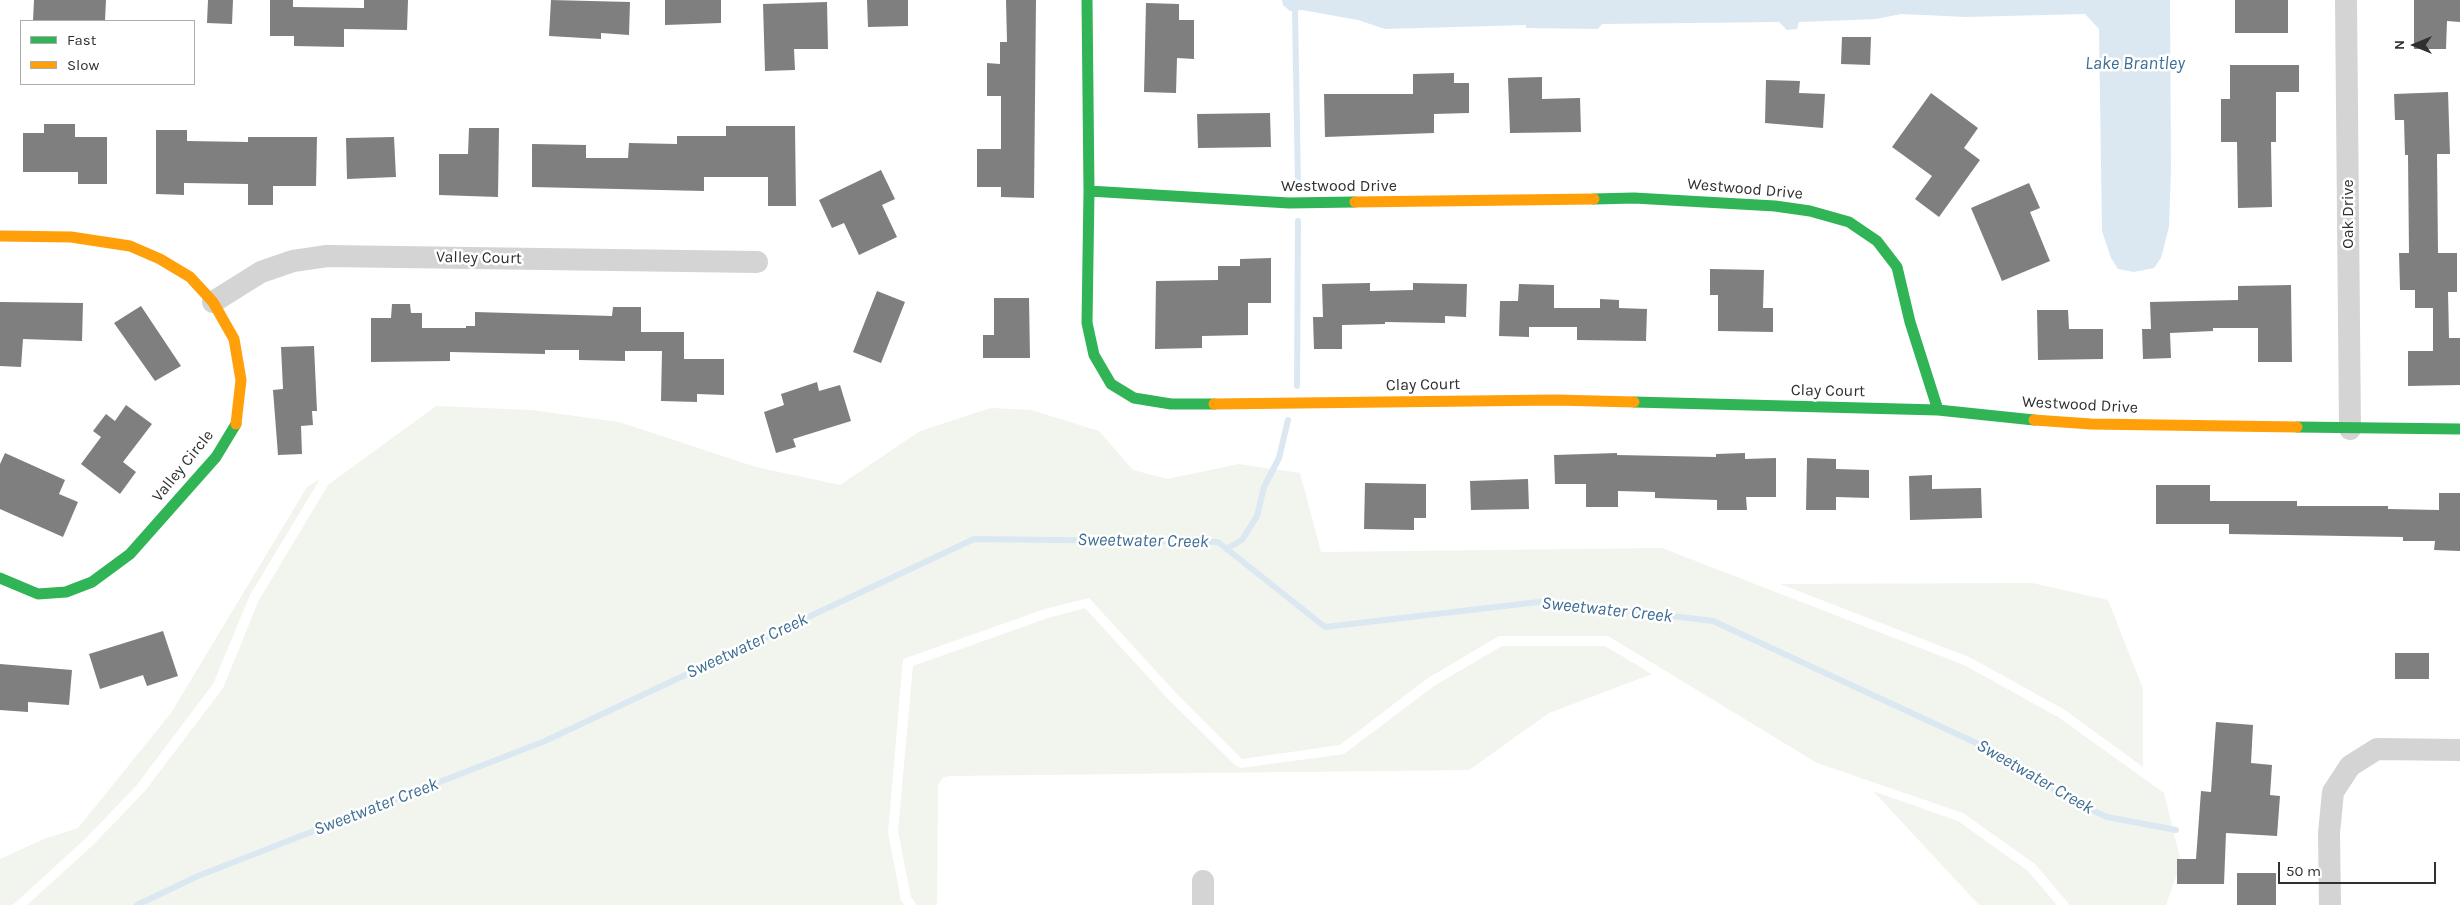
<!DOCTYPE html>
<style>
body{margin:0}
#map{position:relative;width:2460px;height:905px;overflow:hidden;background:#fff;font-family:Karla,sans-serif}
canvas{display:block}
.legend{position:absolute;left:20px;top:20px;width:175px;height:65px;box-sizing:border-box;background:#fff;border:1px solid #acacac;margin:0;padding:6px 9px;list-style:none;font-size:15px;color:#303030}
.legend li{display:flex;align-items:center;gap:10px;height:25px}
.legend b{width:25px;border:1px solid #acacac}
.north{position:absolute;left:2390px;top:20px;width:50px;height:50px;-webkit-text-stroke:4px #fff;paint-order:stroke;rotate:270deg;font-size:14px;font-weight:700;line-height:20px;text-align:center;color:#303030}
.north::after{content:'';display:block;margin:auto;width:18px;height:22px;background:#303030;clip-path:polygon(50% 0,100% 100%,50% 72%,0 100%)}
.scale{position:absolute;left:2278px;top:862px;width:158px;height:22px;box-sizing:border-box;border:2px solid #303030;border-top:0;padding-left:6px;font-size:15px;line-height:18px;white-space:nowrap;color:#303030;-webkit-text-stroke:4px #fff;paint-order:stroke}
</style>
<div id="map">
<canvas width="2460" height="905"></canvas>
<ul class="legend">
<li><b style="height:6px;background:#30b455"></b>Fast</li>
<li><b style="height:6px;background:#ff9f0a"></b>Slow</li>
</ul>
<div class="north">N</div>
<div class="scale">50 m</div>
</div>
<script>
const g = document.querySelector('canvas').getContext('2d');
g.lineJoin = 'round';
function paint(path, color) {
  g.fillStyle = color;
  g.fill(path, 'evenodd');
}
function poly(rows) {
  const path = new Path2D();
  for (const r of rows) {
    path.moveTo(r[0], r[1]);
    for (let i = 2; i < r.length; i += 2) path.lineTo(r[i], r[i + 1]);
  }
  return path;
}
function strokePath(path, color, width, dash) {
  g.strokeStyle = color;
  g.lineWidth = width;
  g.lineCap = dash ? 'butt' : 'round';
  g.setLineDash(dash || []);
  g.stroke(path);
}
function drawText(font, color, halo, rows, align = 'center') {
  g.font = font + ' Karla,sans-serif';
  g.lineWidth = 5;
  g.setLineDash([]);
  g.textBaseline = 'middle';
  g.strokeStyle = halo;
  g.fillStyle = color;
  for (const [text, x, y, turn = 0] of rows) {
    g.save();
    g.translate(x, y);
    g.rotate((+turn || 0) * Math.PI / 180);
    g.textAlign = isNaN(turn) ? turn : align;
    if (halo) g.strokeText(text, 0, 0);
    g.fillText(text, 0, 0);
    g.restore();
  }
}
const green = poly([
 [436,406,531,410,619,422,756,467,840,485,920,431,991,408,1031,410,1099,431,1133,470,1167,479,1239,464,1300,473,1321,552,1662,548,1964,665,2058,717,2164,793,2181,862,2166,905,2070,905,2035,864,1963,813,1817,763,1608,636,1499,636,1428,678,1340,745,1242,759,1177,694,1089,598,1045,609,903,659,888,832,901,901,905,905,27,905,93,845,145,791,223,688,259,600,328,485],
 [320,479,250,595,213,684,136,786,85,839,16,902,12,905,0,905,0,859,44,839,78,828,171,713,307,487],
 [2032,583,2108,600,2143,689,2143,767,2065,710,1969,657,1780,584],
 [1085,608,1169,700,1235,765,1241,768,1344,754,1434,686,1502,646,1605,646,1652,674,1549,713,1469,770,948,776,942,778,938,785,937,905,917,905,911,897,898,831,913,666,1048,618],
 [1873,791,1958,821,2028,871,2057,905,1979,905]
]);
const water = poly([
 [1282,0,2170,0,2171,170,2169,227,2161,258,2154,268,2134,272,2118,269,2111,258,2102,231,2099,29,2085,14,1966,17,1901,14,1876,19,1799,22,1797,29,1787,30,1779,22,1602,24,1598,29,1526,28,1526,25,1385,29,1358,20,1302,10,1290,11,1283,5]
]);
const stream = poly([
 [1295,10,1298,186],
 [1297,386,1298,221],
 [1226,549,1242,540,1257,516,1264,487,1279,458,1288,420],
 [137,905,198,876,545,741,974,539,1218,542,1325,627,1547,601,1713,621,2013,760,2068,799,2107,817,2176,830]
]);
const building = poly([
 [34,0,106,0,105,21,33,21],
 [208,0,233,0,232,24,207,23],
 [270,0,293,0,293,7,364,8,364,0,408,0,407,30,344,29,344,47,294,46,294,36,270,36],
 [551,0,630,2,629,35,601,33,601,39,549,36],
 [665,0,721,0,721,23,665,25],
 [867,0,908,0,908,26,868,27],
 [1006,0,1036,0,1034,198,1001,197,1001,187,977,187,977,149,1001,149,1001,96,987,96,987,63,1000,64,1000,42,1007,42],
 [2235,0,2288,0,2288,33,2235,33],
 [2414,0,2460,0,2460,22,2447,21,2446,49,2414,49],
 [827,2,828,49,794,49,795,70,765,71,763,4],
 [1146,3,1179,4,1179,20,1194,20,1194,59,1177,58,1176,93,1144,92],
 [1842,37,1871,37,1870,65,1841,64],
 [2230,65,2299,65,2299,92,2276,92,2276,142,2271,142,2272,207,2238,208,2237,142,2221,142,2221,99,2230,99],
 [1454,73,1454,83,1469,83,1469,113,1434,114,1434,133,1325,137,1324,94,1413,94,1413,74],
 [1542,77,1542,99,1580,98,1581,132,1510,133,1508,78],
 [1766,80,1800,81,1799,93,1825,94,1823,128,1765,123],
 [2448,92,2450,154,2437,154,2438,253,2457,253,2457,292,2448,292,2449,338,2460,338,2460,385,2408,386,2408,351,2433,351,2433,308,2415,308,2415,290,2400,290,2399,253,2409,253,2408,155,2405,155,2404,120,2395,120,2394,94],
 [1931,93,1978,128,1964,148,1980,160,1939,217,1915,199,1932,176,1892,147],
 [1270,113,1271,147,1198,148,1197,114],
 [44,124,75,124,75,137,107,137,107,184,78,184,78,172,23,172,23,133,44,133],
 [726,126,795,126,796,206,768,206,768,177,704,177,704,191,532,187,532,144,586,145,586,158,628,158,629,143,677,144,677,136,726,136],
 [469,128,499,128,498,197,439,195,439,154,468,154],
 [156,130,187,130,187,141,248,142,248,137,317,137,316,186,273,186,273,205,248,205,248,184,184,183,184,195,156,194],
 [394,137,396,177,347,179,346,138],
 [881,170,895,199,882,205,897,237,859,255,844,223,832,228,819,200],
 [2029,183,2040,208,2030,212,2050,261,2002,281,1971,208],
 [1271,258,1271,303,1248,303,1248,335,1202,336,1202,348,1155,349,1156,281,1218,280,1218,266,1240,266,1240,259],
 [1710,269,1764,270,1763,308,1773,308,1773,332,1718,331,1718,295,1710,295],
 [1370,283,1370,291,1413,290,1413,283,1467,284,1466,317,1445,316,1445,323,1385,322,1385,324,1342,325,1342,349,1314,349,1313,317,1323,317,1322,284],
 [1519,284,1554,285,1554,308,1600,308,1600,299,1619,300,1619,308,1647,309,1646,341,1577,340,1577,327,1529,327,1529,337,1499,336,1500,301,1518,301],
 [2291,285,2292,362,2258,362,2258,328,2213,328,2213,331,2170,333,2171,358,2143,359,2142,329,2151,329,2150,302,2238,300,2238,286],
 [877,291,905,302,881,363,853,352],
 [994,298,1029,298,1030,358,983,358,983,335,994,335],
 [0,302,83,303,82,341,23,339,21,367,0,366],
 [392,304,410,304,411,313,422,313,422,328,466,328,466,326,475,326,475,312,612,316,613,307,641,307,641,332,684,332,684,359,724,359,724,395,697,394,697,402,661,401,662,351,625,351,625,361,579,360,579,350,545,350,545,354,450,352,450,361,371,362,371,318,391,318],
 [141,306,181,366,155,381,114,323],
 [2037,310,2068,310,2069,329,2103,329,2103,359,2038,360],
 [314,346,317,411,312,411,313,425,301,426,302,454,278,455,273,390,283,389,281,347],
 [817,382,819,391,840,385,851,421,793,439,796,447,776,453,764,412,784,405,781,394],
 [126,405,152,424,123,462,136,472,120,494,81,464,101,437,93,431,106,414,115,421],
 [5,453,65,480,59,494,78,502,63,537,0,509,0,464],
 [1617,453,1617,455,1716,457,1716,454,1745,453,1745,459,1776,458,1776,497,1746,497,1747,510,1717,510,1717,500,1655,498,1655,492,1618,491,1618,507,1586,507,1586,484,1555,484,1554,455],
 [1807,458,1836,459,1836,469,1869,470,1869,498,1836,497,1836,510,1806,510],
 [1932,475,1932,489,1981,488,1982,518,1910,520,1909,476],
 [1528,479,1529,509,1471,510,1470,481],
 [1365,483,1426,484,1426,518,1414,518,1414,530,1364,529],
 [2156,485,2210,485,2210,501,2297,501,2297,506,2388,506,2388,509,2439,510,2439,493,2460,493,2460,551,2434,550,2435,541,2403,541,2403,537,2229,534,2229,524,2156,524],
 [163,631,178,676,147,686,143,675,100,689,89,654],
 [2395,653,2429,653,2429,679,2395,679],
 [0,664,72,670,69,705,28,702,28,712,0,710],
 [2216,722,2253,725,2251,763,2272,765,2270,795,2280,796,2277,836,2226,833,2224,884,2177,884,2177,859,2196,859,2201,791,2211,792],
 [2237,873,2276,873,2276,905,2237,905]
]);
const street = poly([
 [2346,0,2350,429],
 [213,302,261,272,293,261,327,256,757,262],
 [1203,905,1203,881],
 [2330,905,2329,833,2333,792,2350,766,2377,749,2460,750]
]);
const fast = poly([
 [1087,0,1089,191,1087,323,1094,355,1111,384,1134,398,1171,404,1214,404],
 [1089,191,1289,203,1355,202],
 [1594,199,1634,198,1775,206,1810,211,1849,222,1877,241,1897,267,1910,322,1938,410],
 [1634,402,1938,410,2034,420],
 [2297,427,2460,429],
 [0,578,38,594,66,592,92,582,130,554,216,457,236,424]
]);
const slow = poly([
 [1355,202,1594,199],
 [0,236,71,237,130,246,160,259,190,277,213,302,234,339,241,380,236,424],
 [1214,404,1556,400,1634,402],
 [2034,420,2091,424,2297,427]
]);
const streetNames = [
 ["Westwood Drive",1339,186],
 ["Westwood Drive",1745,189,5],
 ["Oak Drive",2348,214,-90],
 ["Valley Court",479,258,1],
 ["Clay Court",1423,385,-1],
 ["Clay Court",1828,391,1],
 ["Westwood Drive",2080,405,3],
 ["Valley Circle",183,466,-51]
];
const waterNames = [
 ["Lake Brantley",2135,64],
 ["Sweetwater Creek",1143,541,1],
 ["Sweetwater Creek",1607,610,6],
 ["Sweetwater Creek",747,646,-25],
 ["Sweetwater Creek",2035,777,30],
 ["Sweetwater Creek",376,807,-21]
];
paint(green, '#f1f5ed');
paint(water, '#dbe8f2');
strokePath(stream, '#dbe8f2', 6);
paint(building, '#7f7f7f');
strokePath(street, '#d4d4d4', 22);
strokePath(fast, '#30b455', 11);
strokePath(slow, '#ff9f0a', 11);
drawText('16px', '#303030', '#fff', streetNames);
drawText('italic 18px', '#3d6d93', '#fff', waterNames);
</script>
